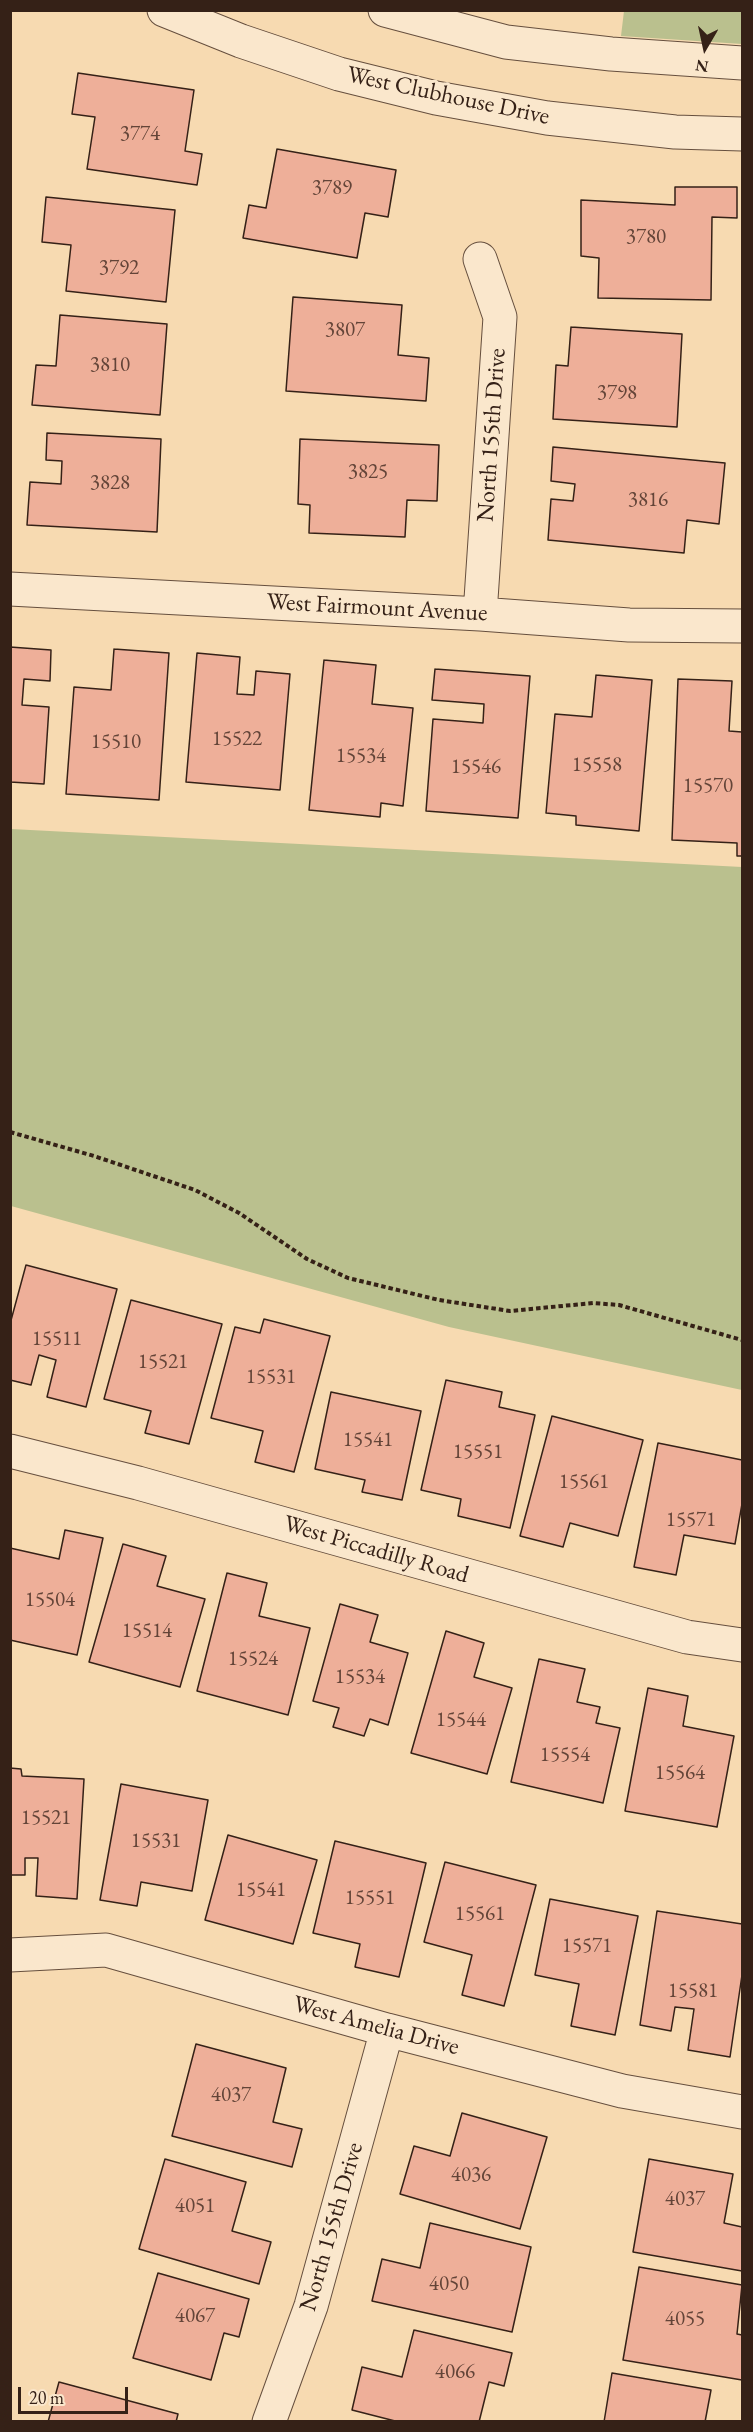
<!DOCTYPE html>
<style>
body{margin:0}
#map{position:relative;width:753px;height:2432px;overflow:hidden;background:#f7dab1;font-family:"EB Garamond",serif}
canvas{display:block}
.frame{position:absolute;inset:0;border:12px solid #352117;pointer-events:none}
.north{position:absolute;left:675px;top:18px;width:60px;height:60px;-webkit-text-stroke:4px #fae7cc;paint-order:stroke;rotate:189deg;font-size:16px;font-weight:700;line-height:24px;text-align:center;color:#352117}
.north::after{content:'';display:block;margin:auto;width:21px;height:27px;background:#352117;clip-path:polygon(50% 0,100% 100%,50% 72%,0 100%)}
.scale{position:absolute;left:18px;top:2387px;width:110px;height:27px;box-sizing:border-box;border:3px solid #352117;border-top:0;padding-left:8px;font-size:18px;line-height:21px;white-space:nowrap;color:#352117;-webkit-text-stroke:4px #fae7cc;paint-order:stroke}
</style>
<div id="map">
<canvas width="753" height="2432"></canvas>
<div class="frame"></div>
<div class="north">N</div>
<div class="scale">20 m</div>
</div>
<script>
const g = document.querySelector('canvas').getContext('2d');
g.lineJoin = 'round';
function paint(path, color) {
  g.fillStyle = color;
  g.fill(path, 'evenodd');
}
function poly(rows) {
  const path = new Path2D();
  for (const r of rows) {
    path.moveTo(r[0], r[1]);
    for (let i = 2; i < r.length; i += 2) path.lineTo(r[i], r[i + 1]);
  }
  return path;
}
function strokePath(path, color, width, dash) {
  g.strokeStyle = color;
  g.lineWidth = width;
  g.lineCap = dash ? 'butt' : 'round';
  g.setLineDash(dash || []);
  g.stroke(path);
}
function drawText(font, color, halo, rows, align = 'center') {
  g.font = font + ' "EB Garamond",serif';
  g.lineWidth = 6;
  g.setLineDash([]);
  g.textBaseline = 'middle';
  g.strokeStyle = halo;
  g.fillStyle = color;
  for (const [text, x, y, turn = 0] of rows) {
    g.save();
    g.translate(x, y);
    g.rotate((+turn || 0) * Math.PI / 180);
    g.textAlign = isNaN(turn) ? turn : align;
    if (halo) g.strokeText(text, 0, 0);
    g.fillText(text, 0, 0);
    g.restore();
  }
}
const green = poly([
 [624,11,742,11,742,44,621,36],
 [11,829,742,867,742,1390,449,1327,11,1206]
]);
const building = poly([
 [78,73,194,90,185,151,202,154,197,185,87,169,95,117,72,114,78,73],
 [277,149,396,170,388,217,365,213,357,258,243,238,249,205,266,208,277,149],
 [675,187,737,187,737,218,712,217,711,300,598,298,599,258,581,256,581,200,675,205,675,187],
 [46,197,175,210,166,302,66,291,71,245,42,242,46,197],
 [293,297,402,305,398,355,429,358,426,401,286,391,293,297],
 [60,315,167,324,160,415,32,405,36,365,56,366,60,315],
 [571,327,682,334,677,427,553,419,556,365,568,366,571,327],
 [47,433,161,439,157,532,27,525,30,482,61,484,62,461,46,460,47,433],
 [300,439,439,445,437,501,407,500,405,537,309,533,310,505,298,504,300,439],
 [553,447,725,463,719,524,687,520,684,553,548,540,551,499,573,501,575,484,551,481,553,447],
 [10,647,51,650,50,681,24,679,22,705,49,707,44,784,10,782,10,647],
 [114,649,169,653,159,800,66,794,74,687,111,690,114,649],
 [197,653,240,657,237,694,254,695,256,671,290,674,280,790,186,782,197,653],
 [324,660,376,665,372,704,413,708,403,806,381,803,380,817,309,810,324,660],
 [435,669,530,676,518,818,426,811,433,719,483,723,484,704,432,700,435,669],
 [596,675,652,680,639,831,576,825,576,816,546,813,555,714,592,717,596,675],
 [678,679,732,681,729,731,742,732,742,856,737,856,737,843,672,840,678,679],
 [26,1265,117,1289,86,1407,47,1397,56,1360,39,1355,31,1385,10,1380,10,1324,26,1265],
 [131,1300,222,1324,189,1444,145,1433,151,1411,104,1399,131,1300],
 [264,1319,330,1336,294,1472,255,1462,263,1431,211,1418,235,1327,260,1333,264,1319],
 [446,1380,502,1392,499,1407,535,1415,510,1528,458,1516,461,1499,421,1490,446,1380],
 [331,1392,421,1411,402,1500,362,1492,365,1480,315,1469,331,1392],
 [552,1416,643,1440,618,1536,570,1523,563,1547,520,1536,552,1416],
 [658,1443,742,1460,742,1504,735,1544,684,1535,676,1575,634,1567,658,1443],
 [65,1530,103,1538,77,1655,10,1640,10,1548,59,1559,65,1530],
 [123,1544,166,1556,157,1586,205,1599,180,1687,89,1662,123,1544],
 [227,1573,267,1583,259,1616,310,1628,288,1715,197,1691,227,1573],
 [340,1604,378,1615,370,1642,408,1653,388,1725,370,1719,364,1736,333,1727,339,1708,313,1701,340,1604],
 [446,1631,484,1643,474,1677,512,1688,487,1774,411,1753,446,1631],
 [539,1659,585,1669,577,1702,600,1707,596,1723,620,1728,603,1803,511,1782,539,1659],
 [648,1688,688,1696,683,1726,734,1736,717,1827,625,1811,648,1688],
 [10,1768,21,1769,22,1776,84,1779,77,1899,36,1896,38,1858,25,1858,25,1875,10,1875,10,1768],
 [121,1784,208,1800,192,1891,141,1882,137,1906,100,1900,121,1784],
 [228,1835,317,1860,293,1944,205,1920,228,1835],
 [335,1841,426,1863,399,1977,355,1967,360,1944,313,1933,335,1841],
 [445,1862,536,1885,504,2006,462,1995,472,1955,424,1942,445,1862],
 [550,1899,638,1916,615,2035,571,2026,579,1984,535,1975,550,1899],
 [657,1911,742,1924,742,1975,730,2057,688,2050,694,2009,675,2007,671,2031,640,2025,657,1911],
 [196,2044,286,2068,273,2122,302,2129,292,2167,172,2136,196,2044],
 [462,2113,547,2137,520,2229,400,2194,414,2146,450,2156,462,2113],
 [165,2159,246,2182,232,2231,271,2242,259,2284,139,2249,165,2159],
 [649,2159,733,2174,724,2223,742,2227,742,2271,633,2252,649,2159],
 [430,2223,531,2247,512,2332,372,2301,382,2259,420,2268,430,2223],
 [639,2267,742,2285,737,2334,742,2335,742,2380,623,2360,639,2267],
 [158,2273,249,2299,239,2337,224,2333,211,2380,133,2358,158,2273],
 [414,2330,512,2353,504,2386,489,2382,479,2422,399,2422,352,2410,362,2367,402,2377,414,2330],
 [612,2373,711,2390,705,2422,604,2422,612,2373],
 [59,2382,178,2414,176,2422,48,2422,59,2382]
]);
const path = poly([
 [10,1132,94,1156,195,1190,239,1213,307,1259,348,1278,439,1300,510,1311,593,1303,619,1305,742,1340]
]);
const minor = poly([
 [164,10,241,41,339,74,436,98,547,118,675,132,742,134],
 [385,10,506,42,611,54,742,63],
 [10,589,480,614,629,625,742,626],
 [480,614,500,317,480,259],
 [10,1451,138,1483,687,1637,742,1645],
 [10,1955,106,1950,387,2030,622,2091,742,2112],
 [269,2422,311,2306,387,2030]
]);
const numberNames = [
 ["3774",140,134],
 ["3789",332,188],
 ["3780",646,237],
 ["3792",119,268],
 ["3807",345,330],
 ["3810",110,365],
 ["3798",617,393],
 ["3825",368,472],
 ["3828",110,483],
 ["3816",648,500],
 ["15522",237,739],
 ["15510",116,742],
 ["15534",361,756],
 ["15558",597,765],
 ["15546",476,767],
 ["15570",708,786],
 ["15511",57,1339],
 ["15521",163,1362],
 ["15531",271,1377],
 ["15541",368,1440],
 ["15551",478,1452],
 ["15561",584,1482],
 ["15571",691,1520],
 ["15504",50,1600],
 ["15514",147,1631],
 ["15524",253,1659],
 ["15534",360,1677],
 ["15544",461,1720],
 ["15554",565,1755],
 ["15564",680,1773],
 ["15521",46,1818],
 ["15531",156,1841],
 ["15541",261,1890],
 ["15551",370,1898],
 ["15561",480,1914],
 ["15571",587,1946],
 ["15581",693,1991],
 ["4037",231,2095],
 ["4036",471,2175],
 ["4037",685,2199],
 ["4051",195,2206],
 ["4050",449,2284],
 ["4067",195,2316],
 ["4055",685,2319],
 ["4066",455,2372]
];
const streetNames = [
 ["West Clubhouse Drive",448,96,12],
 ["North 155th Drive",492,435,-86],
 ["West Fairmount Avenue",377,608,3],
 ["West Piccadilly Road",376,1550,16],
 ["West Amelia Drive",376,2026,15],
 ["North 155th Drive",332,2227,-74]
];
paint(green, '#bac08e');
paint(building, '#eeaf99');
strokePath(building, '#352117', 1.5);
strokePath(minor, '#664f3e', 35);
strokePath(path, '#352117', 4, [4.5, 3]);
strokePath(minor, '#fae7cc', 33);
drawText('21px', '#634438', null, numberNames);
drawText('24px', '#352117', '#fae7cc', streetNames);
</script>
